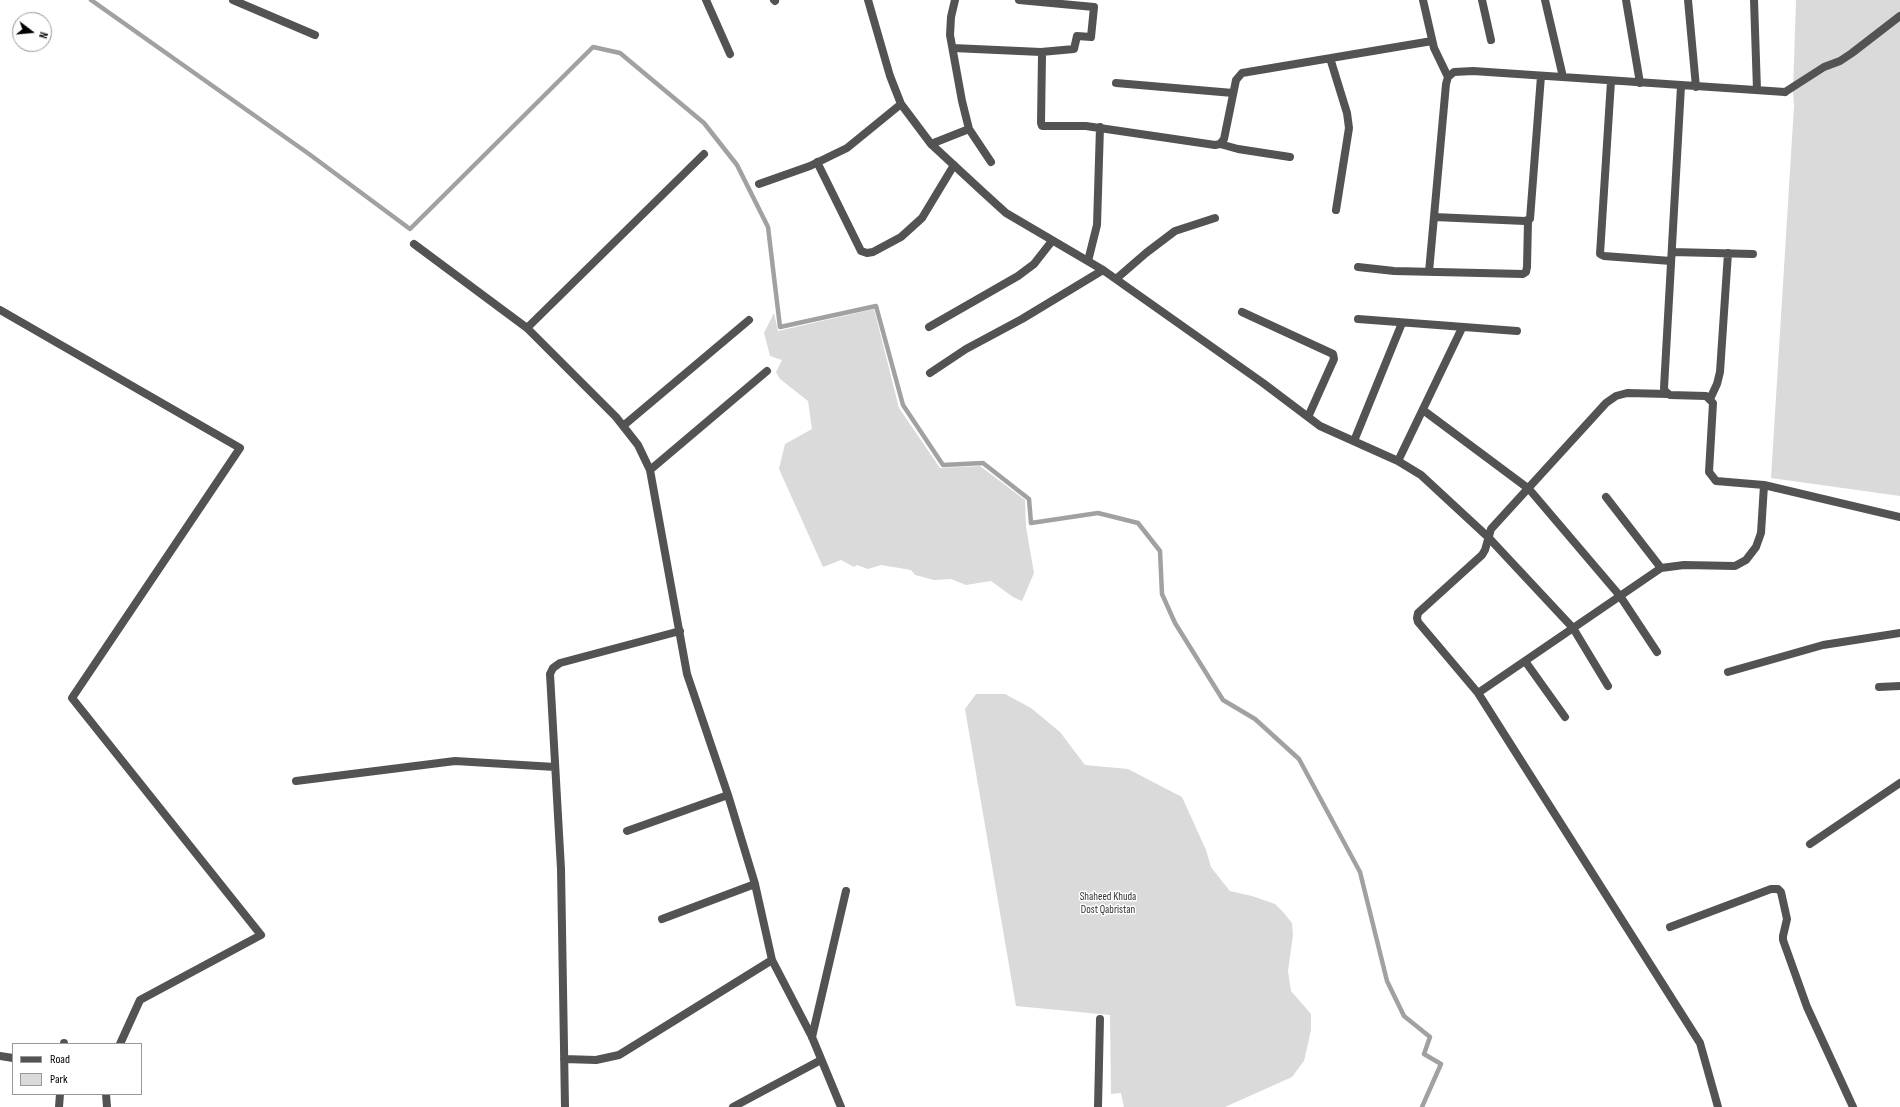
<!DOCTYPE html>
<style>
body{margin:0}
#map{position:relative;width:1900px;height:1107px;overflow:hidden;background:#fff;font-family:"Sofia Sans Condensed",sans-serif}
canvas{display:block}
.legend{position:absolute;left:12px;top:1043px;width:130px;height:52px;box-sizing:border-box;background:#fff;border:1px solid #999;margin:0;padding:5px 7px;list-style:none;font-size:12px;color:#000}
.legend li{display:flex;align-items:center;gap:8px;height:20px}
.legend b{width:20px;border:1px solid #999}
.north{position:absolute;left:12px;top:12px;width:40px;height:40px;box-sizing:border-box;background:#fff;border:1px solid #999;border-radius:50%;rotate:106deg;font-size:11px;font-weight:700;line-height:16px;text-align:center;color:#000}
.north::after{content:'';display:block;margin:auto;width:14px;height:18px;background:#000;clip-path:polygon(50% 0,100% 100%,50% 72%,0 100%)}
</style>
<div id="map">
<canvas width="1900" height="1107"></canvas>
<ul class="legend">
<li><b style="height:5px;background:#535353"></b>Road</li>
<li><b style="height:11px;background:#dadada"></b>Park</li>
</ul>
<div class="north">N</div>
</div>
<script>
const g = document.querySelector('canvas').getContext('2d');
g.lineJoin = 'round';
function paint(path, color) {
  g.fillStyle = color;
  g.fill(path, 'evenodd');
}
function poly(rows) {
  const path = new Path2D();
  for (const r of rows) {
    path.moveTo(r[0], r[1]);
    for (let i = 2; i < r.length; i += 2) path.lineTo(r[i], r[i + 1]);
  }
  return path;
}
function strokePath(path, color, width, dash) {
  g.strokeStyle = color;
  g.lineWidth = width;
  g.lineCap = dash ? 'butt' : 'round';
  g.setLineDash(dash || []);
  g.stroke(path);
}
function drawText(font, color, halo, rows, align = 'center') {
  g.font = font + ' "Sofia Sans Condensed",sans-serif';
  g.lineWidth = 3;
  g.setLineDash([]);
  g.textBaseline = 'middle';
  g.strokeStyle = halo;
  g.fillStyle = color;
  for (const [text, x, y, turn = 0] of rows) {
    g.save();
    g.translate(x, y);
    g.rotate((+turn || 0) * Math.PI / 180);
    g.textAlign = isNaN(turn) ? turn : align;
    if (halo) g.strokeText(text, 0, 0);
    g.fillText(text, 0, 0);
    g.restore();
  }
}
const green = poly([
 [1796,0,1900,0,1900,496,1771,478,1794,106,1793,92],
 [874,309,899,408,940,468,980,466,1025,500,1026,527,1034,573,1022,601,1013,597,991,581,966,585,951,579,934,580,915,575,911,570,881,565,868,569,857,565,854,567,841,560,823,567,779,469,785,444,812,429,808,401,780,379,776,372,782,360,770,356,764,333,774,313,778,331],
 [976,694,1005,694,1031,708,1060,732,1085,765,1128,769,1182,797,1206,850,1211,867,1221,880,1230,891,1252,896,1275,904,1284,913,1292,923,1293,935,1288,971,1291,991,1311,1014,1311,1030,1304,1061,1292,1077,1225,1107,1124,1107,1121,1093,1111,1094,1110,1015,1016,1006,965,709]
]);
const stream = poly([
 [91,0,309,154,410,229,593,47,620,53,704,123,737,165,768,227,780,327,876,306,903,405,943,465,983,463,1029,499,1031,523,1098,513,1138,523,1160,551,1162,594,1175,623,1223,700,1255,719,1299,759,1360,872,1387,981,1404,1016,1430,1037,1424,1054,1441,1064,1422,1107]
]);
const lane = poly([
 [1785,92,1824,67,1840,61,1852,53,1900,16]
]);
const street = poly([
 [233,0,315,35],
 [706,0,730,54],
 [774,0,775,1],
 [868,0,890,76,901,104,931,144,984,193,1006,213,1103,270,1263,383,1320,426,1398,461,1421,475,1488,537,1573,628,1608,686],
 [955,0,951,17,950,35,962,101,969,129,991,162],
 [1019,0,1094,7,1091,37,1077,36,1074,49,1041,52],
 [1423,0,1434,48,1448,77],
 [1482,0,1491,40],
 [1545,0,1563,77],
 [1626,0,1640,83],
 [1688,0,1696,87],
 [1754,0,1757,90],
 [953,48,1041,52,1042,55,1041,123,1042,126,1086,126,1215,145,1220,144,1224,139,1236,80,1242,73,1432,41],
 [1330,58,1347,113,1349,128,1336,210],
 [1611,81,1600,254,1604,256,1671,261],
 [1116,83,1233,93],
 [1681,86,1664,388,1665,391,1670,395,1706,396,1713,403,1709,472,1716,481,1764,485,1900,517],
 [931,144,969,129],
 [1220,144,1238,149,1290,157],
 [817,162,861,251,867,253,873,252,901,237,922,218,954,165],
 [759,184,810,166,847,148,901,104],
 [1434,217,1525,221,1530,219,1541,76],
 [414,244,527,328,616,417,638,445,650,470,687,674,728,795,755,884,772,960,812,1037,841,1107],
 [1672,252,1753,254],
 [1088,261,1097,225,1100,127],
 [1358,267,1394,271,1523,274,1526,272,1527,267,1528,221],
 [1429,272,1446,84,1448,77,1454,72,1473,71,1785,92],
 [1116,279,1146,253,1175,231,1215,218],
 [0,310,240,448,72,698,261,935,140,1000,120,1044],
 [1242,312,1333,354,1334,359,1308,417],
 [1358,319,1517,331],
 [929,327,1018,276,1034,264,1052,241],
 [527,328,704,154],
 [930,373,966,349,1022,319,1103,270],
 [1668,394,1627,393,1616,396,1606,403,1491,529,1485,550,1482,555,1418,613,1417,618,1418,622,1478,693,1700,1043,1718,1107],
 [1710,399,1717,384,1720,372,1728,253],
 [1423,410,1529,489,1620,596,1657,652],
 [623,426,749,320],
 [1354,441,1402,323],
 [1398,461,1462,328],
 [650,470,767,371],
 [1606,497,1661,568],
 [1525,661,1565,717],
 [1728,672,1823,645,1900,633],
 [1879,687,1900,686],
 [1478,693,1661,568,1684,565,1735,566,1746,560,1756,547,1761,533,1764,485],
 [296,781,455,761,555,767],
 [627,831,728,795],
 [1810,844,1900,783],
 [662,919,755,884],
 [1670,927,1771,889,1778,889,1781,892,1787,919,1783,936,1783,940,1807,1007,1853,1107],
 [812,1037,846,891],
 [64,1044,64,1043],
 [0,1056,13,1058],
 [564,1059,596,1060,619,1055,772,960],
 [106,1094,107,1107],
 [59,1107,60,1094],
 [565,1107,561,869,550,674,553,668,560,663,680,631],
 [733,1107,821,1060],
 [1098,1107,1100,1019]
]);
const parkNames = [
 ["Shaheed Khuda",1108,897],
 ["Dost Qabristan",1108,910]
];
paint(green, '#dadada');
strokePath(stream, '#a1a1a1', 4.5);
strokePath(lane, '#535353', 8);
strokePath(street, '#535353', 8);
drawText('11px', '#313131', '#fff', parkNames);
</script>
